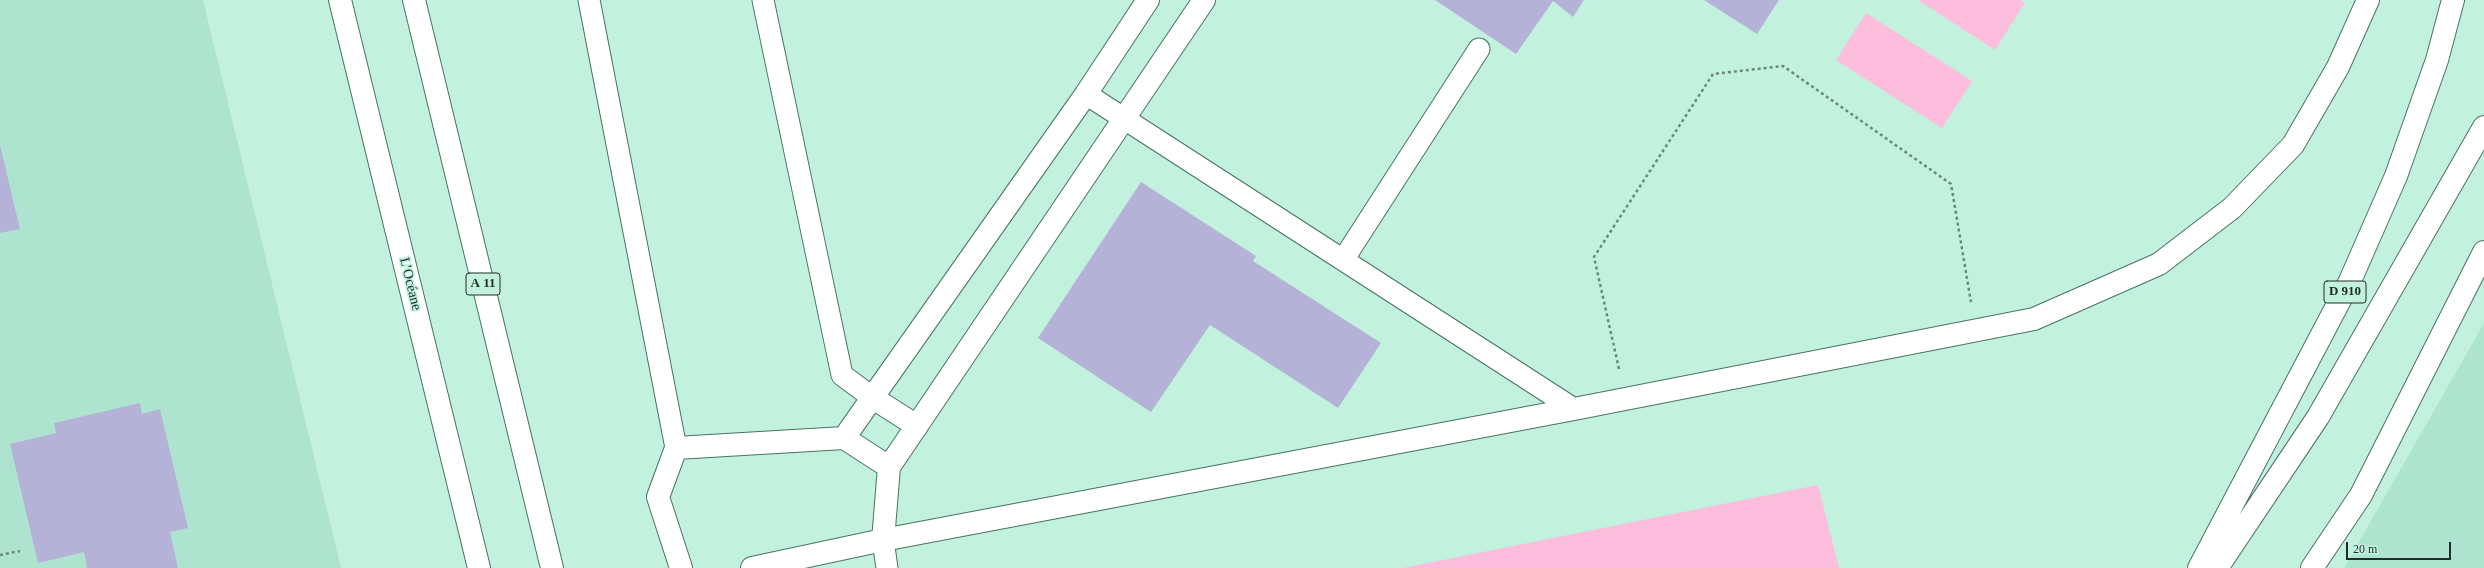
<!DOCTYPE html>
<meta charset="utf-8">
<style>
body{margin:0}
#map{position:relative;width:2484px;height:568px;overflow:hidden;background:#c2f1de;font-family:Georgia,serif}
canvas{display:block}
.scale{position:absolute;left:2346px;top:542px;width:105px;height:18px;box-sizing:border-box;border:2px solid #1c2e27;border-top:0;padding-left:5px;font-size:12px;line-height:14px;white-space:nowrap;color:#1c2e27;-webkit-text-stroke:3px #c2f1de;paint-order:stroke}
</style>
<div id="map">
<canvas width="2484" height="568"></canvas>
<div class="scale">20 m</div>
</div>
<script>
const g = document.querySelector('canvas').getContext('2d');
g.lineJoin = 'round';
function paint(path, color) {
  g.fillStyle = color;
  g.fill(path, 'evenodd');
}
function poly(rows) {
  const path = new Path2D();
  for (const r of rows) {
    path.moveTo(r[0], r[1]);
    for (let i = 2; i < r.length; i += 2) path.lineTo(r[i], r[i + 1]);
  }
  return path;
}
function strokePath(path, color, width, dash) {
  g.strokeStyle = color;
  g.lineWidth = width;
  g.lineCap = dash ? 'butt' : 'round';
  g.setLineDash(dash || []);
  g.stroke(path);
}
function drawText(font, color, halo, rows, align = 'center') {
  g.font = font + ' Georgia,serif';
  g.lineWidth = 3.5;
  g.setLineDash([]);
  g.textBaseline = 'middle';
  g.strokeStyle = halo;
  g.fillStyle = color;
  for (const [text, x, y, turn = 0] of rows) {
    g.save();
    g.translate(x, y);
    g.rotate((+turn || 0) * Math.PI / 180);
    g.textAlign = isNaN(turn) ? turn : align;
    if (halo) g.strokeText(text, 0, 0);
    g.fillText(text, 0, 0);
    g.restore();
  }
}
const built = poly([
 [0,0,203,0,341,568,0,568],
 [2484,322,2484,568,2344,568,2483,325]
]);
const green = poly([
 [1918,0,2020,0,2025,3,1995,50],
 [1866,13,1972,81,1942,128,1836,60],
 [1818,485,1839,568,1403,568]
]);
const building = poly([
 [1435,0,1584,0,1573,17,1553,1,1516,54],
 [1704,0,1779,0,1757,34],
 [0,145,20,229,0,233],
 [1141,182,1256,256,1253,261,1381,343,1338,408,1210,325,1151,412,1038,338],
 [140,403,142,414,160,409,188,528,170,532,178,568,87,568,84,552,38,563,10,444,56,433,54,423]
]);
const path = poly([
 [1619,369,1594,257,1713,74,1783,66,1951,184,1971,302],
 [0,555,20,551]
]);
const lane = poly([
 [589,0,676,448],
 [763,0,842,375,873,398],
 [1086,94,1574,409],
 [1343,260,1479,49],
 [883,540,887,568]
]);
const street = poly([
 [873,398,917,426],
 [844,438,1086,94,1148,0],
 [883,540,889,467,1204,0],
 [681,568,658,497,676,448,844,438,889,467],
 [752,568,883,540,1574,409,2034,319,2159,264,2232,208,2293,145,2338,67,2368,0]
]);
const primary = poly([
 [2199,568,2350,281,2396,176,2437,60,2453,0],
 [2217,568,2318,417,2484,127],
 [2312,568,2361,495,2484,252]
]);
const highway = poly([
 [340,0,479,568],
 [414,0,552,568]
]);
const shields = [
 [483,284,34],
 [2345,292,42]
];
const shieldNames = [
 ["A 11",483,284],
 ["D 910",2345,292]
];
const streetNames = [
 ["L’Océane",410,284,76]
];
paint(built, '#aee4cf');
paint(green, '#fdbddc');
paint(building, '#b5b2d8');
strokePath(lane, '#487363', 23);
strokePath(street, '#487363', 24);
strokePath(primary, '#487363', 24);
strokePath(highway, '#487363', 24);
strokePath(path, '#6a897c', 2.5, [3, 3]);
strokePath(lane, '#fff', 21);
strokePath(street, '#fff', 22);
strokePath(primary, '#fff', 22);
strokePath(highway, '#fff', 22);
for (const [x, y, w] of shields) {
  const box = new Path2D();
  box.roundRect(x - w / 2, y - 11, w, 22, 3);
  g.fillStyle = '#c2f1de';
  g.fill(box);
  strokePath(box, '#1c2e27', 1);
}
drawText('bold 13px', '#1c2e27', null, shieldNames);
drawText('14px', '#1c2e27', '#c2f1de', streetNames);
</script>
